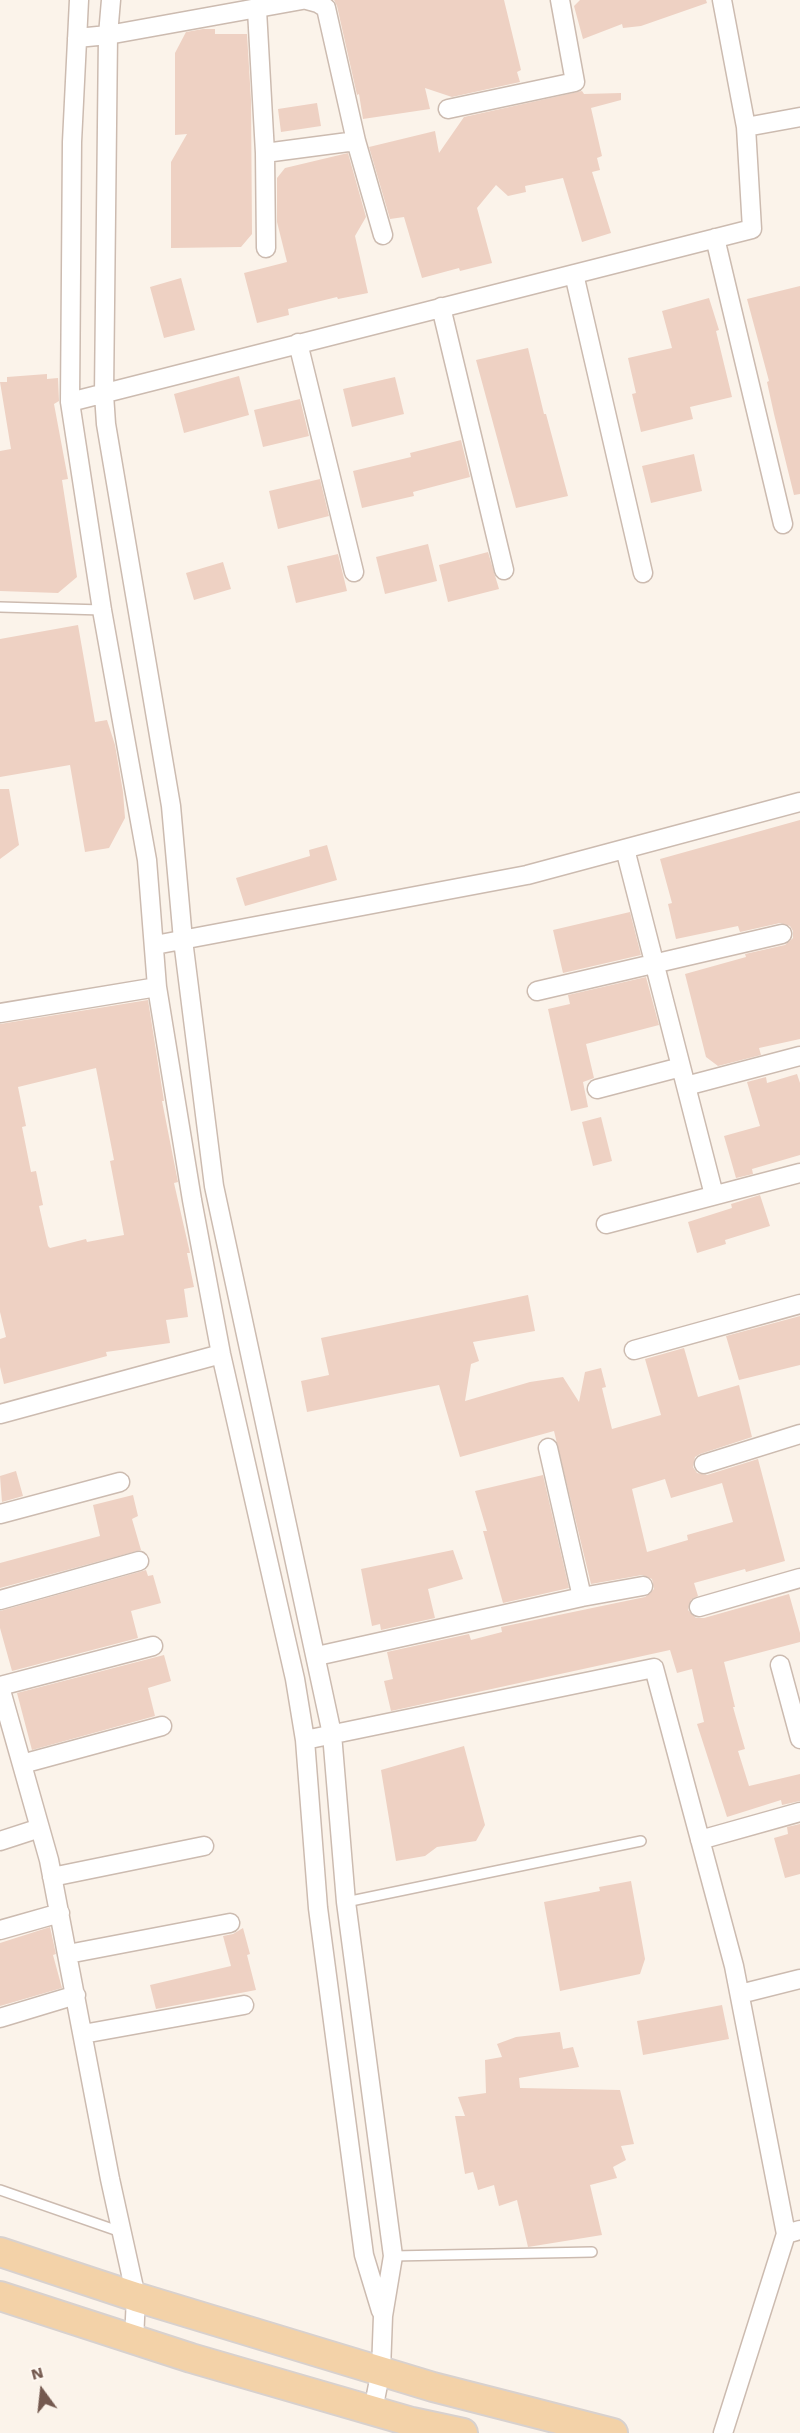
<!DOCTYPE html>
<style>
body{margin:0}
#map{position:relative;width:800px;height:2433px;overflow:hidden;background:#fbf3ea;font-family:"Work Sans",sans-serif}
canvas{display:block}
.north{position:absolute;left:12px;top:2361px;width:60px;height:60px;-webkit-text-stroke:4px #fef7f0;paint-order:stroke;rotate:345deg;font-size:16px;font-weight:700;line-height:24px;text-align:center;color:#74594f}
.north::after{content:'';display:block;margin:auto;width:21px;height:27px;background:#74594f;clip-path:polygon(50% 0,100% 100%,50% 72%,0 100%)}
</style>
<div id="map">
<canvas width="800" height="2433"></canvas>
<div class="north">N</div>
</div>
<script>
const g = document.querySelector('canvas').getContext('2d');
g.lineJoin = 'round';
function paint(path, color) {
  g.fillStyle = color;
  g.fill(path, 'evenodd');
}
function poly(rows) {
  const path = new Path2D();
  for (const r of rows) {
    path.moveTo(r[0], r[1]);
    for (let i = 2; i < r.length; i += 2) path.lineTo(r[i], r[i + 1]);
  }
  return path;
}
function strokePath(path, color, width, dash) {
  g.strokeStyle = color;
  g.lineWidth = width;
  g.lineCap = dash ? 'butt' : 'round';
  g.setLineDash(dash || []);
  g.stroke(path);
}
const building = poly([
 [334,0,504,0,521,70,517,72,520,82,452,97,425,88,430,109,363,119,359,94,357,95,337,6],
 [580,0,706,0,707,3,641,26,623,28,622,24,583,39,574,6],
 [203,29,215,29,215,34,247,34,251,100,252,234,241,247,171,248,171,162,187,134,175,135,175,53,186,32],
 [582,91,584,94,621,93,621,100,591,108,602,156,597,158,600,170,592,172,611,233,582,242,563,178,525,186,526,192,508,196,496,185,477,208,492,263,460,271,459,268,422,278,404,217,390,219,369,147,435,131,439,153,464,117],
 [317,103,321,126,281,132,278,109],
 [348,153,366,217,355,236,368,293,338,299,337,297,288,309,289,315,257,323,244,273,287,262,277,222,277,178,285,168],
 [181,278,195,330,164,338,150,287],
 [800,286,800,494,794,495,774,414,767,382,769,381,747,299],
 [709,298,719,330,716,331,732,397,690,407,693,419,641,432,632,394,636,393,628,358,672,348,662,311],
 [528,348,544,414,546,414,568,496,516,508,476,360],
 [47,374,47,379,58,378,59,401,54,404,68,479,62,480,77,577,58,593,0,591,0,451,11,449,0,382,7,382,7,377],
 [239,376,249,415,184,433,174,394],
 [395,377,404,414,352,427,343,389],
 [300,399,309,436,263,447,254,410],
 [461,440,470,477,413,492,414,496,362,508,353,471,411,457,410,453],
 [694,454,702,491,651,503,642,466],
 [320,479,329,516,278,529,269,491],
 [428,544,437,581,385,594,376,557],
 [488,552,499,589,448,602,439,565],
 [338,554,347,591,296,603,287,566],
 [223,562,231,589,194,600,186,573],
 [78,625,95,722,107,720,115,745,123,792,125,818,109,848,85,852,70,765,0,777,0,639],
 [0,789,9,789,19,845,0,859],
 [800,820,800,1039,759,1048,761,1055,718,1066,706,1057,685,974,746,957,745,954,785,945,793,938,793,931,790,926,780,923,740,932,738,926,676,939,668,904,672,903,660,859],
 [327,845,337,880,245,906,236,878,310,856,309,850],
 [630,912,641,955,563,973,553,930],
 [646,977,659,1025,586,1044,594,1078,583,1082,588,1107,571,1111,548,1009,570,1004,568,995],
 [148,1000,164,1101,162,1101,178,1182,174,1183,190,1253,187,1253,194,1287,184,1289,188,1317,166,1320,170,1343,106,1352,107,1356,4,1384,0,1367,0,1339,6,1337,0,1312,0,1024],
 [96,1068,114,1160,110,1161,124,1235,87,1242,86,1239,50,1248,48,1246,39,1206,43,1205,36,1171,31,1172,22,1127,26,1126,18,1087],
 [797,1074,800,1083,800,1155,752,1169,753,1174,736,1178,724,1136,760,1126,747,1082,766,1077,767,1083],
 [601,1117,612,1161,593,1166,582,1122],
 [760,1195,770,1226,725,1240,726,1244,697,1253,688,1222,732,1208,731,1204],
 [528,1295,535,1331,473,1342,479,1361,471,1364,465,1401,530,1382,563,1377,579,1402,585,1372,601,1368,606,1387,602,1388,612,1429,661,1415,645,1359,684,1348,698,1397,739,1385,752,1437,700,1454,695,1457,693,1467,697,1473,707,1475,758,1459,785,1561,746,1572,745,1569,694,1583,698,1596,691,1600,688,1610,696,1618,704,1618,789,1594,800,1633,800,1642,724,1662,735,1707,733,1707,745,1749,738,1751,749,1786,800,1774,800,1801,782,1805,781,1800,727,1817,697,1724,704,1722,692,1669,677,1673,670,1650,391,1711,384,1681,393,1679,387,1652,469,1634,471,1640,502,1632,501,1627,645,1597,654,1589,652,1579,642,1575,591,1584,554,1431,460,1457,439,1385,307,1412,301,1381,329,1375,321,1338],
 [665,1479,671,1498,722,1483,733,1522,687,1535,688,1540,647,1552,632,1489],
 [800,1316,800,1365,739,1380,726,1336],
 [16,1471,23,1496,2,1502,0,1476],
 [543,1475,569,1588,503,1603,483,1531,487,1531,475,1491],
 [133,1495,138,1516,132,1519,141,1550,0,1588,0,1563,100,1536,93,1505],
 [453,1550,463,1579,428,1589,435,1618,381,1630,380,1624,372,1626,361,1569],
 [146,1570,148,1576,153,1575,161,1603,131,1611,138,1638,12,1671,0,1628,0,1611],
 [164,1655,171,1681,148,1688,155,1716,32,1750,17,1693],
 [464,1746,485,1825,476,1841,437,1847,425,1856,396,1861,381,1770],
 [800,1824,800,1874,785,1878,774,1838,788,1834,787,1827],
 [631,1881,645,1959,640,1974,560,1991,544,1902,600,1891,599,1887],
 [50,1927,56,1954,53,1955,62,1988,0,2006,0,1943],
 [243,1928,250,1954,247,1955,256,1990,156,2009,150,1985,231,1966,223,1936,233,1934],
 [722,2005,729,2039,643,2055,637,2021],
 [560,2032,563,2049,573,2047,579,2067,519,2078,520,2088,620,2090,634,2144,621,2146,626,2160,613,2167,617,2178,590,2185,602,2235,528,2247,517,2200,499,2206,494,2185,478,2190,473,2172,465,2174,455,2116,465,2116,458,2097,486,2093,485,2060,502,2057,497,2044,516,2037]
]);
const lane = poly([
 [0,607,102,610],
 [346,1902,641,1841],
 [0,2190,121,2232],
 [393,2256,592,2252]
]);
const street = poly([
 [79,0,72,142,70,402,102,610,147,860,157,987,192,1200,221,1354,295,1679,305,1740,318,1908,364,2255,381,2311],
 [111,0,108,35,104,394,106,424,171,806,183,940,214,1186,332,1734,346,1902,393,2256,383,2316,381,2370,373,2410],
 [307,0,318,3,326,8,356,141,383,235],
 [257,10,265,153,266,248],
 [77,38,108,35,302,0],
 [448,109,575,82,560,0],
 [746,127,800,117],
 [265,153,356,141],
 [715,238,783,524],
 [574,274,643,573],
 [441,307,504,570],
 [298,343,354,572],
 [70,402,752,229,746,127,722,0],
 [625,849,714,1195],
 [155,945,527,875,800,802],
 [537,991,782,934],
 [0,1013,157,987],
 [686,1086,800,1056],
 [597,1089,681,1067],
 [606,1224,800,1173],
 [634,1350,800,1304],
 [0,1414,221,1354],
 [548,1448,582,1597],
 [704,1464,800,1434],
 [0,1514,120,1482],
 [0,1600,139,1561],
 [699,1607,800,1578],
 [317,1656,582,1597,643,1586],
 [780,1665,800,1739],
 [0,1686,153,1646],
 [0,1687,49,1860,110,2179,136,2297,134,2340],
 [305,1740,654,1668,734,1966,786,2234],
 [22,1764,162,1726],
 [700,1840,800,1812],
 [0,1841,40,1828],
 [52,1877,204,1846],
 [0,1930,60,1913],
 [68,1954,230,1923],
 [740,1994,800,1979],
 [0,2018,76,1995],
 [83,2034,244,2005],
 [723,2433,786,2234,800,2230]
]);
const primary = poly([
 [0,2252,136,2297,433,2387,613,2433],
 [0,2296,191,2358,412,2422,463,2433]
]);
paint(building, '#eed1c3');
strokePath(lane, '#ccbbb0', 12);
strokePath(street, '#ccbbb0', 21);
strokePath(primary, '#d8d1ce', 32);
strokePath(lane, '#fff', 9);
strokePath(street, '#fff', 18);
strokePath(primary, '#f3d2a8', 28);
</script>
